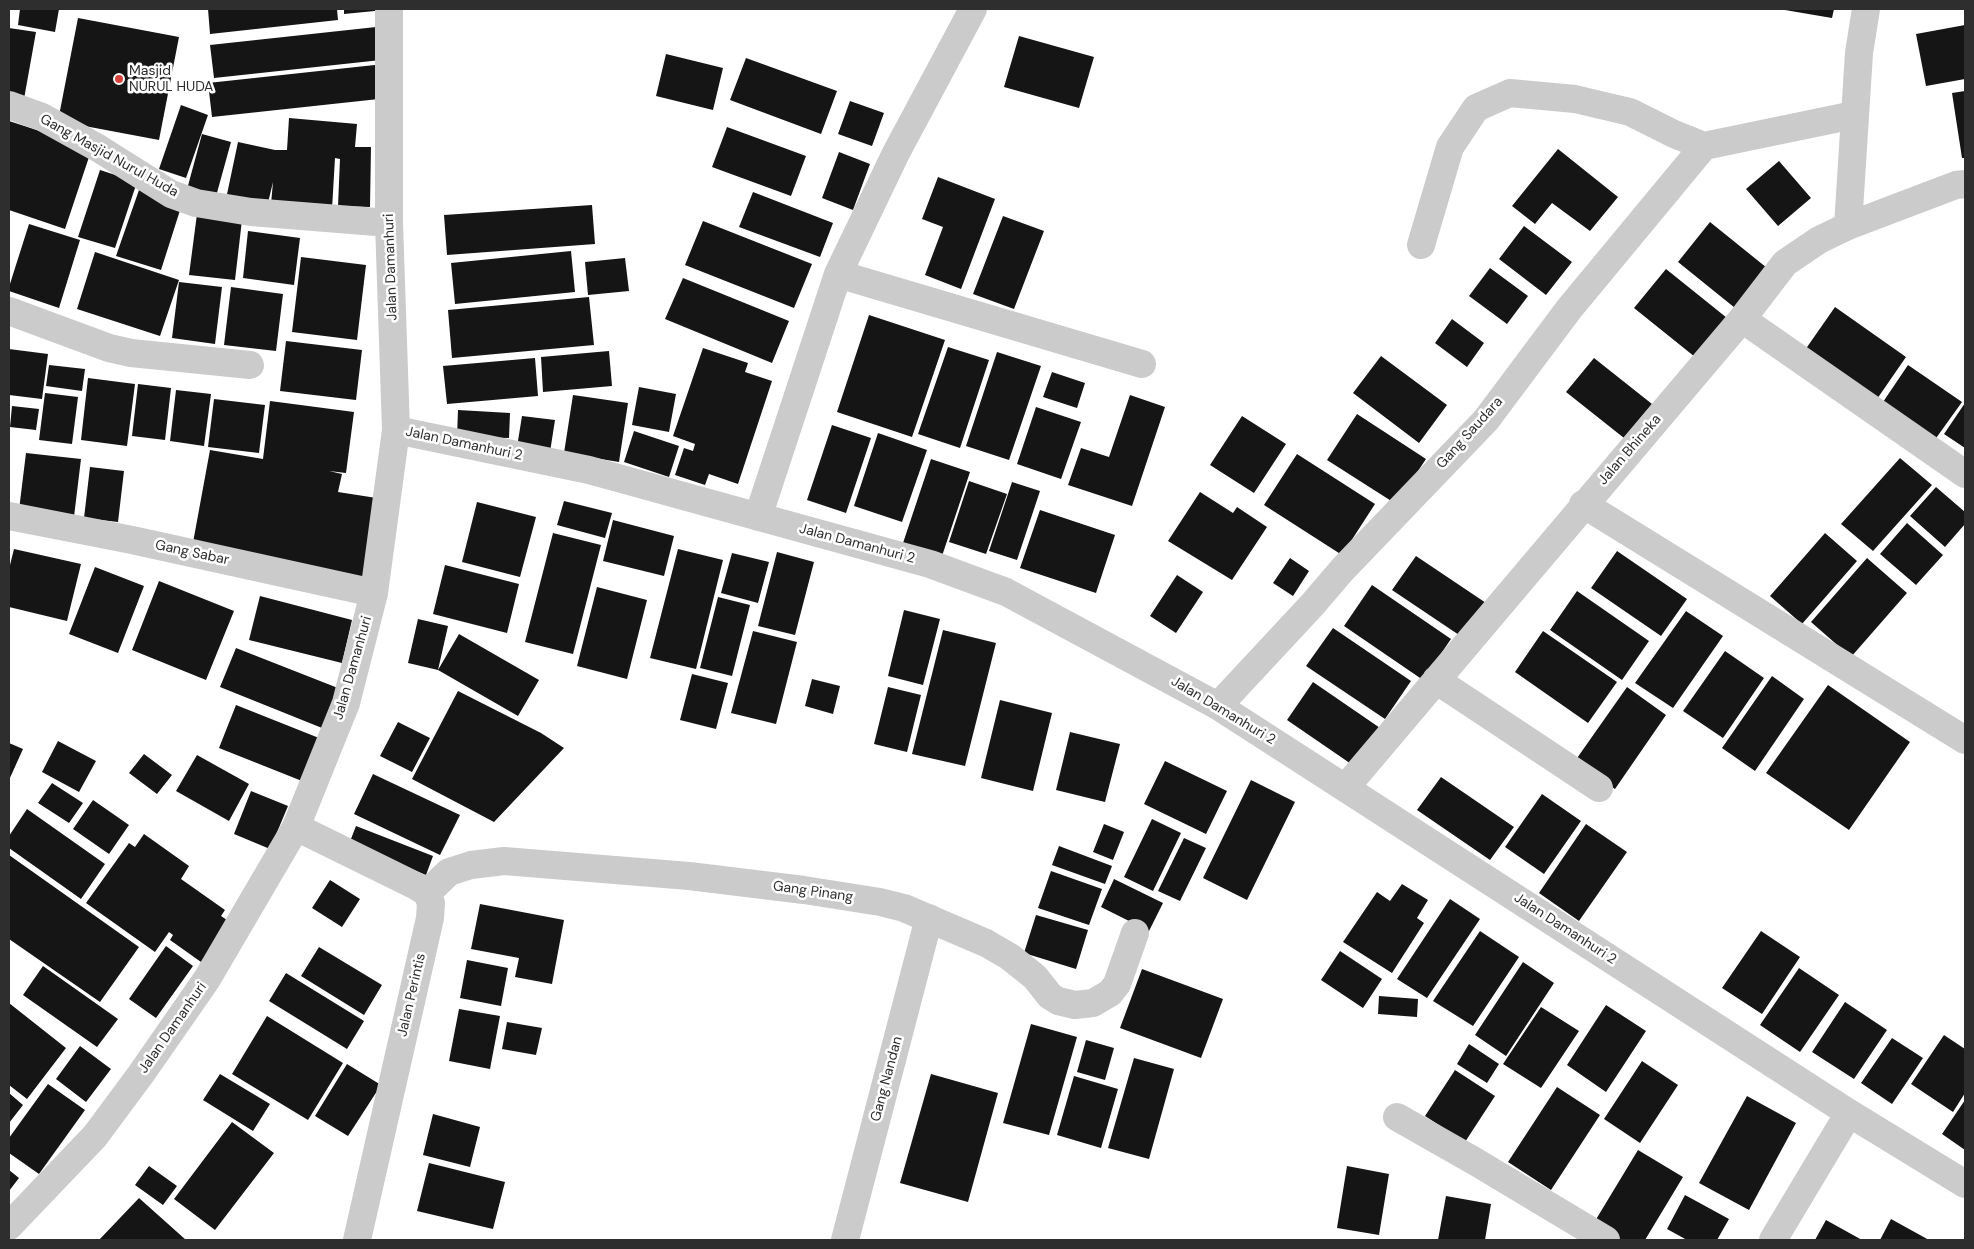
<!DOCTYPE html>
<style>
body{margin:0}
#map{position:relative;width:1974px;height:1249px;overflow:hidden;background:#fff;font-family:"DM Sans",sans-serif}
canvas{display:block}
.frame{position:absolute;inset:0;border:10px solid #2e2e2e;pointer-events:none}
</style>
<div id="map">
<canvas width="1974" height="1249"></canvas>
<div class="frame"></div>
</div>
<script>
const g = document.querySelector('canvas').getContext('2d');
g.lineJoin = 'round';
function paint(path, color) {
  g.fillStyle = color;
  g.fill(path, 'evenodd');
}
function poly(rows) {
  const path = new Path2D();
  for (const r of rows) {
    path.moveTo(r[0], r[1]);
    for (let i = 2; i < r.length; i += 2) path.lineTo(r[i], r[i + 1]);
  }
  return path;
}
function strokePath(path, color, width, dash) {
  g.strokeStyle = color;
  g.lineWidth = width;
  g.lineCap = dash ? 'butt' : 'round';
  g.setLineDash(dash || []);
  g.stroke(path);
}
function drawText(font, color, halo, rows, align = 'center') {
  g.font = font + ' "DM Sans",sans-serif';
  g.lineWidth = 5;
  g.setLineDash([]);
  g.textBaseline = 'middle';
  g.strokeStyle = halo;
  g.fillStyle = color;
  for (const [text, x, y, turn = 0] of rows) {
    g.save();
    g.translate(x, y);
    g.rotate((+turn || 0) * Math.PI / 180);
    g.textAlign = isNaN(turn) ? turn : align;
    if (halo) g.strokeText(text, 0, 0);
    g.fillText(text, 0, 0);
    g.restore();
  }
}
const building = poly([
 [20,9,59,9,55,32,18,25],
 [208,9,337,9,338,20,210,34],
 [344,9,385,9,385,10,344,14],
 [1779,9,1834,9,1832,18],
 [78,18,179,37,159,140,58,121],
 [1965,25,1965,79,1926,86,1916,34],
 [376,27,381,60,214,78,210,45],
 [9,28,36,32,24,99,9,96],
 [1019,36,1094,57,1079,108,1004,87],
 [666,54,723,68,713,110,656,96],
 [746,58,837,91,821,134,730,100],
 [384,64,388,98,212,117,208,83],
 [1965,91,1965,158,1962,158,1952,93],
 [850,101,884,113,872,146,838,134],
 [181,105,208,115,186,178,159,169],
 [289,118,357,124,355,147,371,147,370,207,338,206,340,159,335,158,332,209,271,204,273,182,267,207,226,199,238,142,275,150,287,150],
 [9,121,92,148,65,229,9,210],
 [727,127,806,156,791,196,712,167],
 [202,134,231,142,215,200,186,193],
 [1558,149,1618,197,1590,231,1552,203,1535,224,1512,206],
 [839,152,870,164,853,210,822,198],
 [1779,161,1811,198,1778,226,1746,189],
 [100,170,137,182,115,248,78,237],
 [938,177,995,199,961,289,925,275,943,227,922,219],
 [139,190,182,204,161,270,116,256],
 [753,192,833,223,820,257,739,227],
 [592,205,595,244,447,255,444,215],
 [197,214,242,220,235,280,189,275],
 [1003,216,1044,231,1014,309,973,294],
 [703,221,812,264,794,308,685,265],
 [1710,222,1772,272,1740,312,1678,262],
 [29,224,80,240,59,308,9,291,9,287],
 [1524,226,1572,262,1546,295,1499,259],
 [248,231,300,238,294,285,243,278],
 [571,251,575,292,455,304,451,263],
 [95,252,179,280,160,336,77,309],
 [301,257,366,265,357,340,292,332],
 [625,258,629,291,588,295,585,262],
 [1490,268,1528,296,1507,324,1469,296],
 [1666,269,1732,322,1700,361,1634,308],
 [683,278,789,321,772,363,665,319],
 [179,282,222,287,215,344,172,338],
 [231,287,283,294,276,351,224,345],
 [589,297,594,345,452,358,448,310],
 [1835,307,1906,357,1877,399,1805,350],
 [869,315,945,340,912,437,837,412],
 [1452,319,1484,343,1467,367,1435,343],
 [286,341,362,350,356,400,280,391],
 [948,347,989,360,960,448,918,434],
 [703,348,748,363,745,372,772,381,738,484,709,474,705,485,675,475,684,448,693,451,695,444,673,436],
 [9,349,48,354,42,399,9,395],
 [609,351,612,386,543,392,541,357],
 [997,352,1041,366,1009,460,966,446],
 [1381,356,1447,405,1419,443,1353,393],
 [535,358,538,396,447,404,443,366],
 [1594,358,1652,404,1624,438,1566,392],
 [49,365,85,369,82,391,46,386],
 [1908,365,1962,402,1934,441,1881,405],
 [1052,372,1085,383,1077,408,1043,397],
 [88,378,135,384,127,446,81,440],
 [138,384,171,388,165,440,132,436],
 [639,387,676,394,669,432,632,425],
 [176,390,211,394,204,446,170,441],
 [45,393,78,397,72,444,39,440],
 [573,395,628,403,619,462,564,453],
 [1130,395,1165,407,1132,506,1068,485,1081,448,1109,457],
 [214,399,265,405,259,453,208,447],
 [270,401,354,412,346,473,329,471,342,474,338,492,383,499,370,582,192,548,210,450,263,459],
 [1965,403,1965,448,1944,434],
 [12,406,39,409,36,430,10,427],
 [1036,407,1081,422,1061,479,1017,464],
 [458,410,510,413,509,438,457,437],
 [1357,414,1426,459,1396,504,1327,460],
 [522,416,555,420,550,452,517,447],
 [1242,416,1286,444,1254,493,1210,465],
 [832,425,871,438,846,513,807,500],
 [634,431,679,446,669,477,624,462],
 [878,433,927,450,902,522,854,506],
 [26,453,81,459,73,525,18,518],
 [1297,454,1375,504,1342,555,1264,505],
 [1900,458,1932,485,1873,551,1841,524],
 [931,459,970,472,942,556,903,543],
 [90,467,124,471,118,522,84,518],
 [969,481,1007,494,986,554,949,542],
 [1012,482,1040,491,1017,560,989,551],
 [1936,487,1965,512,1965,524,1945,547,1910,516],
 [1200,492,1233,513,1237,507,1267,527,1232,580,1168,541],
 [564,501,612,513,605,538,557,525],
 [477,502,536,517,520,577,462,562],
 [1040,510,1115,535,1096,593,1020,568],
 [613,520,674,536,664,576,603,561],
 [1907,523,1943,555,1916,585,1880,554],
 [553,533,601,545,573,654,525,642],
 [1825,533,1857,561,1802,624,1770,596],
 [14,549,81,564,67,621,9,607,9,569],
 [678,549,723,560,696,669,650,658],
 [1617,551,1687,599,1661,636,1591,588],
 [777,552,814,562,795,635,758,626],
 [732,553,769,562,758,603,721,593],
 [1416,556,1489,605,1465,639,1392,590],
 [1290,558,1309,571,1293,596,1273,583],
 [1867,558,1907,593,1851,657,1811,622],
 [445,565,519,584,507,633,433,614],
 [95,567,144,586,118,653,69,634],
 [1177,575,1203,592,1176,633,1150,616],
 [159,581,234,611,206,680,132,650],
 [1372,585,1451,639,1423,680,1344,626],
 [597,587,647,600,627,679,577,666],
 [1577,591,1649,641,1622,680,1550,630],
 [260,596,352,620,342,663,249,640],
 [718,597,750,605,732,676,700,668],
 [904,610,940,619,923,685,888,676],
 [1686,611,1723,636,1673,708,1635,683],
 [418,619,448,626,438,670,459,634,539,680,518,716,438,670,408,663],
 [1333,628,1411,681,1385,719,1306,666],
 [943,630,996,643,965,766,912,754],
 [753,631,797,642,776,724,731,713],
 [1543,631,1617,682,1588,723,1515,672],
 [236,648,343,690,327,730,220,687],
 [1725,651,1764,678,1723,738,1683,711],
 [692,674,728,683,716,729,680,720],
 [1772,676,1804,699,1755,771,1722,748],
 [812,679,840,686,833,714,805,706],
 [1313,682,1383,730,1357,768,1287,720],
 [1828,685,1910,742,1849,830,1766,773],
 [888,687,921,695,907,752,874,744],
 [1627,687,1666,715,1615,789,1575,761],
 [458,691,541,733,564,748,494,822,412,779],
 [1000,700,1052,713,1033,791,981,778],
 [236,705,319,738,302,781,219,748],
 [398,722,430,738,412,772,380,756],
 [1070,732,1120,744,1105,802,1056,790],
 [58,741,96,761,79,792,42,772],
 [9,743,23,749,9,780],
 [144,754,172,775,157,794,129,773],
 [197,755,249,784,229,821,176,791],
 [1165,761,1227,791,1206,834,1144,804],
 [373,774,460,815,440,855,354,814],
 [1441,777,1514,827,1490,860,1417,810],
 [1251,780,1295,802,1247,900,1203,878],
 [52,783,83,803,69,823,38,803],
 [251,791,288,806,270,849,234,834],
 [1542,794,1581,821,1544,874,1505,847],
 [93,800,129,825,109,854,73,829],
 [27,809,105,864,81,899,9,848,9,836],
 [1152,819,1181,833,1153,891,1124,877],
 [1104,824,1124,832,1113,860,1093,852],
 [1586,824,1627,852,1579,921,1539,893],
 [356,826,433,856,426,875,349,844],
 [144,834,189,866,181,879,225,910,221,916,230,922,201,962,170,940,173,935,169,932,155,952,86,903,129,843,135,847],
 [1184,838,1206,848,1180,901,1158,891],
 [1059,846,1112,866,1105,884,1052,865],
 [9,855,139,947,100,1002,9,939],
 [1051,871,1102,889,1089,925,1038,908],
 [1114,879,1163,903,1149,931,1101,907],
 [330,880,360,899,342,927,312,908],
 [1402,884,1428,900,1417,918,1424,923,1392,973,1343,942,1377,892,1390,901],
 [1450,899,1480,919,1427,998,1397,979],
 [480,904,564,920,552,984,515,977,519,958,471,949],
 [1036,915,1088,930,1076,969,1024,953],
 [1480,931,1519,957,1473,1026,1433,1001],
 [1761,931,1800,957,1762,1014,1722,988],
 [166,946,193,966,156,1018,129,999],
 [319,947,382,985,364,1015,301,976],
 [1340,951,1382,979,1363,1008,1321,980],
 [467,960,508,968,501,1006,460,998],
 [1523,962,1554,983,1506,1056,1475,1035],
 [43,966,118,1019,97,1047,23,995],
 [1799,968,1839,995,1800,1052,1760,1025],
 [1142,969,1223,999,1201,1058,1120,1028],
 [286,973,364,1021,347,1049,269,1001],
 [1379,996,1418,999,1417,1017,1378,1014],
 [1845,1002,1887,1030,1854,1079,1812,1052],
 [9,1003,66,1048,27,1099,9,1085],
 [1606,1005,1646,1031,1606,1092,1567,1065],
 [1541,1007,1579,1031,1541,1088,1503,1064],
 [459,1009,500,1016,490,1069,449,1061],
 [267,1016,343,1063,308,1120,232,1074],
 [507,1022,542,1028,536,1055,502,1049],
 [1031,1024,1077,1037,1049,1135,1003,1123],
 [1944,1035,1965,1049,1965,1093,1953,1112,1911,1084],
 [1892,1038,1923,1058,1892,1104,1861,1083],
 [1086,1040,1114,1048,1105,1080,1077,1072],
 [1469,1044,1499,1064,1487,1083,1457,1064],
 [80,1046,111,1069,86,1102,56,1079],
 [1134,1058,1174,1069,1149,1159,1108,1148],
 [1642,1061,1678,1085,1640,1143,1604,1119],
 [347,1064,381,1085,348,1136,315,1116],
 [1455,1070,1495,1096,1465,1142,1425,1116],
 [220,1074,270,1104,253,1131,203,1100],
 [931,1074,998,1093,968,1202,900,1183],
 [1074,1076,1118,1089,1101,1148,1057,1135],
 [48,1084,85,1110,39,1174,9,1153,9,1138],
 [1557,1087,1600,1115,1551,1190,1508,1162],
 [9,1093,23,1105,9,1123],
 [1747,1096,1796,1123,1749,1210,1699,1183],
 [1965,1100,1965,1150,1942,1134],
 [433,1114,480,1127,470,1167,423,1155],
 [232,1122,274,1153,215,1230,174,1199],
 [1638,1150,1683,1177,1645,1240,1615,1240,1592,1226],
 [429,1163,505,1182,493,1229,417,1211],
 [149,1166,177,1186,163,1205,135,1185],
 [1347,1166,1389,1174,1379,1235,1337,1228],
 [9,1170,19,1178,9,1191],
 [1685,1195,1729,1219,1717,1240,1687,1240,1667,1229],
 [1446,1196,1491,1204,1485,1240,1438,1240],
 [139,1198,186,1240,99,1240],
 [1891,1219,1929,1240,1880,1240],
 [1826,1220,1862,1240,1815,1240]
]);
const minor = poly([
 [9,105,42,117,98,148,171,194,196,203,251,212,389,223],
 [1848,226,1859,53,1866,9],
 [1421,245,1450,147,1476,108,1510,93,1575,99,1630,112,1674,134,1704,146,1854,115],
 [838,274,1142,364],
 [9,311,109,348,131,353,250,365],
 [1742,319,1965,474],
 [396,430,589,470,930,564,1006,592,1218,706,1849,1113,1965,1184],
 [1583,504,1965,740],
 [9,516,132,540,374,593],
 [758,517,838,274,896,153,973,9],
 [1436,680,1599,788],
 [1218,706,1313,604,1342,570,1486,420,1569,309,1704,146],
 [1346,787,1742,319,1785,263,1819,240,1848,226,1956,185,1965,184],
 [296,827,416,886,427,893,431,903,430,918,357,1240],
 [427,893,449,872,471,865,504,861,689,876,804,890,880,902,904,908,986,943,1010,957,1035,977,1050,996,1058,1001,1075,1005,1093,1003,1110,993,1117,984,1135,933],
 [1397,1117,1476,1162,1606,1240],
 [845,1240,929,918],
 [1773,1240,1849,1113]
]);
const tertiary = poly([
 [9,1226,95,1136,141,1074,207,979,296,827,346,703,374,593,396,430,389,223,389,9]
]);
const markers = [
 [119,79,5,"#d8423d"]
];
const poiNames = [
 ["Masjid",129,71],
 ["NURUL HUDA",129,87]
];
const streetNames = [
 ["Gang Masjid Nurul Huda",109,156,29],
 ["Jalan Damanhuri",391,267,-92],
 ["Gang Saudara",1470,433,-48],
 ["Jalan Damanhuri 2",464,444,12],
 ["Jalan Bhineka",1630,450,-49],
 ["Jalan Damanhuri 2",857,544,15],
 ["Gang Sabar",192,553,12],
 ["Jalan Damanhuri",353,668,-74],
 ["Jalan Damanhuri 2",1223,711,31],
 ["Gang Pinang",813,892,8],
 ["Jalan Damanhuri 2",1565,929,33],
 ["Jalan Perintis",412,995,-77],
 ["Jalan Damanhuri",173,1028,-55],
 ["Gang Nandan",887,1079,-75]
];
paint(building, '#151515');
strokePath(minor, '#cbcbcb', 28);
strokePath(tertiary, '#cbcbcb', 28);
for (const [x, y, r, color] of markers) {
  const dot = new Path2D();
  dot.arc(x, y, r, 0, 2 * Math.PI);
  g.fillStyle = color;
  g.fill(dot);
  strokePath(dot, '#fff', 2);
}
drawText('14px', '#2e2e2e', '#fff', poiNames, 'left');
drawText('14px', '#2e2e2e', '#fff', streetNames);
</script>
